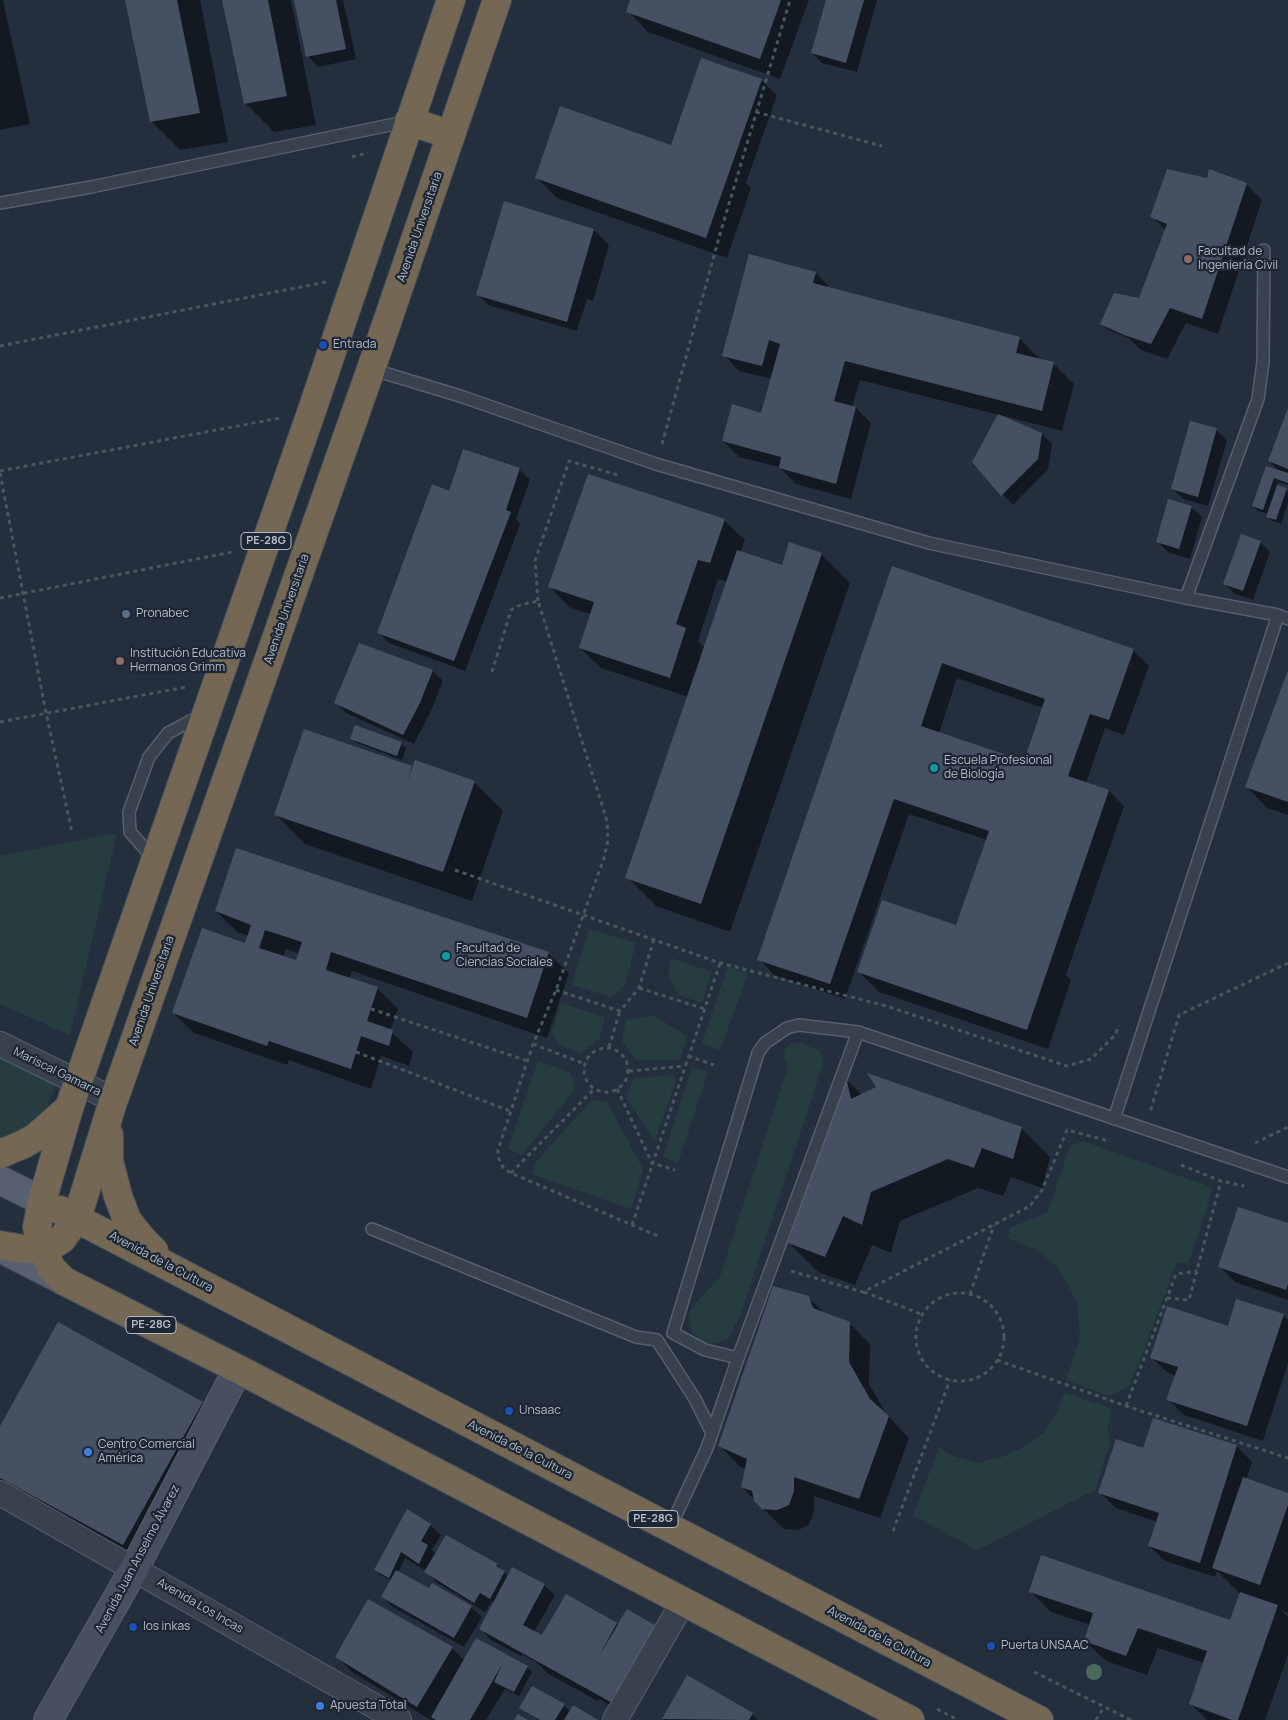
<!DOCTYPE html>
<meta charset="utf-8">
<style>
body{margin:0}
canvas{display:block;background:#242f3e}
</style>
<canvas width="1288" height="1720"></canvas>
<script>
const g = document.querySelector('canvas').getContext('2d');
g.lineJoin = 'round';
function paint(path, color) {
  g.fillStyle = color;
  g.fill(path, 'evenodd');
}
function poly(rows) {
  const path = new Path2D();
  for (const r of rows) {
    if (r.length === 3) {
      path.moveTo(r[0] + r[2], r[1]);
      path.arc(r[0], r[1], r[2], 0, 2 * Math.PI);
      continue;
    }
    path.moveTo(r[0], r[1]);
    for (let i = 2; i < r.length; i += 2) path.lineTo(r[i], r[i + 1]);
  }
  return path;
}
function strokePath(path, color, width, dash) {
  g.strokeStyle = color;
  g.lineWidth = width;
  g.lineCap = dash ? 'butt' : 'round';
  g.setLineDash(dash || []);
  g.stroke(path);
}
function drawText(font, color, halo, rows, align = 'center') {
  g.font = font + ' Manrope,sans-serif';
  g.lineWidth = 4.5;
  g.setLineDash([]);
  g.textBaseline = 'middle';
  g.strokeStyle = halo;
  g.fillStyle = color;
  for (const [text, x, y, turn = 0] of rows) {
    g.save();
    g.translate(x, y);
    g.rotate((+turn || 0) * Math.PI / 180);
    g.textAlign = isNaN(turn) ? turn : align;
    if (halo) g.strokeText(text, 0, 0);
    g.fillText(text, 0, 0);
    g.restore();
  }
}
const green = poly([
 [117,833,70,1035,0,1004,0,856],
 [589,929,636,943,625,985,611,997,572,985],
 [671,958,711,972,702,1003,679,995,668,976],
 [728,966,748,973,720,1050,702,1043],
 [561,1003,605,1017,599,1039,581,1053,559,1045,552,1032],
 [653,1015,687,1036,680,1060,636,1060,622,1041,626,1020],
 [791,1043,799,1043,819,1050,824,1061,740,1316,728,1339,709,1344,692,1333,688,1315,696,1303,720,1277,788,1066,784,1057,785,1048],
 [0,1054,56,1081,41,1128,0,1145],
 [538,1061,570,1072,575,1089,522,1155,508,1149],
 [692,1067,708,1072,678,1163,663,1157],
 [673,1075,676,1080,655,1141,626,1098,634,1078],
 [592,1100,607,1102,643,1169,631,1209,532,1174,535,1163],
 [1083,1141,1213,1188,1189,1262,1177,1263,1130,1386,1109,1396,1066,1380,1080,1339,1077,1302,1057,1266,1035,1249,1008,1238,1010,1228,1048,1212,1070,1146],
 [1064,1393,1112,1409,1107,1429,1110,1442,1095,1490,977,1550,913,1515,939,1448,953,1456,976,1463,1002,1457,1018,1450,1043,1433,1055,1417]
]);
const shadow = poly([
 [0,0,3,0,30,124,0,130],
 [127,0,200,0,228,142,180,150,151,121],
 [224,0,291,0,316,125,274,132,245,103],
 [296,0,343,0,356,59,318,67,308,56],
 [632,0,809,0,780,79,648,32,628,11],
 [827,0,877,0,857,72,822,63,812,53],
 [761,80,777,95,746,183,751,188,727,258,557,198,537,178,672,147],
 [1208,179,1246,184,1262,200,1218,334,1186,323,1167,359,1141,350,1130,339,1107,329,1102,324,1139,300,1166,231,1152,216],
 [594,230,609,245,593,301,587,299,577,331,488,305,478,294],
 [816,273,831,289,1019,338,1040,359,1054,364,1074,384,1062,431,1004,416,1004,418,1042,434,1052,444,1048,469,1013,505,973,462,999,415,860,380,852,407,856,408,871,423,851,499,796,484,779,467,739,457,723,441,762,414,772,379,739,371,724,355],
 [1288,411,1288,485,1278,482,1277,486,1288,491,1288,503,1281,524,1272,521,1267,516,1268,514,1258,511,1253,506,1266,467,1280,472,1269,461],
 [1216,430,1227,440,1208,506,1183,499,1173,489],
 [519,469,530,480,516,519,520,524,465,671,389,643,379,633,450,492],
 [1191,507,1202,517,1190,559,1168,552,1157,541],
 [724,520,745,540,740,552,782,566,821,554,850,583,730,932,656,906,627,877,688,697,601,668,580,648,591,614,570,608,550,587],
 [718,579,727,582,705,648,698,641],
 [1260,542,1270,552,1253,600,1235,594,1224,583],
 [893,568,1133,650,1149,666,1124,735,1105,728,1086,783,1109,791,1124,806,1066,975,1071,980,1048,1049,879,992,859,972,962,929,987,840,909,814,845,999,774,975,759,959],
 [957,678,1043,708,1025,762,939,733],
 [360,644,433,671,443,681,430,713,414,744,346,713,336,703],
 [1288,673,1288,815,1267,808,1247,787],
 [305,731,414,767,474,782,503,811,472,901,305,844,276,815],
 [352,738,401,743,406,748,402,760,357,743],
 [216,911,548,953,569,973,547,1038,352,971,349,979,377,988,398,1009,390,1031,413,1052,409,1066,381,1056,371,1089,289,1060,287,1065,194,1033,173,1013,246,945,249,936,237,932],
 [286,949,300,954,297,962,283,957],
 [846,1079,862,1095,1021,1128,1050,1157,1042,1188,1011,1177,1003,1196,978,1188,900,1221,891,1253,872,1245,855,1285,818,1272,789,1243],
 [1288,1225,1288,1300,1235,1282,1220,1267],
 [808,1297,824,1313,849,1323,870,1344,869,1384,888,1416,909,1438,880,1518,814,1496,814,1512,809,1525,798,1530,784,1529,755,1501,742,1486,746,1469,740,1467,720,1446],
 [1283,1315,1288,1320,1288,1363,1263,1441,1184,1415,1168,1399,1176,1376,1168,1373,1152,1358,1228,1328],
 [202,1403,222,1424,144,1565,0,1486,0,1428],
 [1237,1446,1252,1462,1246,1480,1288,1494,1288,1613,1281,1610,1288,1617,1288,1655,1265,1720,1207,1720,1191,1704,1204,1663,1158,1648,1147,1675,1106,1661,1085,1641,1090,1625,1051,1612,1030,1591,1231,1621,1240,1594,1217,1571,1215,1577,1165,1561,1149,1546,1157,1522,1116,1508,1100,1493,1144,1450],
 [430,1525,441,1535,432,1550,436,1554,497,1565,508,1576,544,1585,555,1595,534,1632,543,1637,566,1596,617,1624,619,1626,627,1715,599,1699,598,1701,547,1673,536,1662,522,1654,521,1656,491,1640,481,1629,494,1603,492,1601,485,1612,436,1582,426,1571,405,1558,398,1573,430,1590,471,1607,482,1617,464,1647,393,1607,382,1597,392,1580,380,1575,375,1570],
 [369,1601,452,1648,464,1660,476,1640,527,1667,532,1672,519,1696,505,1689,486,1720,431,1720,352,1672,337,1657],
 [687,1677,752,1714,758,1720,664,1720,663,1719],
 [564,1705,570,1712,596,1720,538,1720,521,1708]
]);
const building = poly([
 [125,0,177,0,200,113,150,122],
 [222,0,268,0,287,96,244,104],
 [294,0,336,0,346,49,306,57],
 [630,0,781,0,760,59,626,12],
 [826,0,864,0,846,63,811,53],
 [701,58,762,79,706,238,535,178,560,106,671,145],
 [1167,169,1207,178,1209,169,1247,183,1202,319,1170,308,1151,344,1124,335,1100,324,1114,293,1139,298,1167,224,1150,217],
 [504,201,594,229,567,322,476,295],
 [749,254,816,272,813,283,1020,337,1016,353,1054,362,1042,411,845,361,834,401,856,407,836,484,779,468,781,457,722,441,732,404,761,413,780,344,769,340,762,366,722,356],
 [1288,408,1288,469,1268,461],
 [998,414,1042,433,1038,459,1001,496,972,462],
 [1190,421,1217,428,1198,497,1171,489],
 [463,449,520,468,506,510,511,512,454,661,377,633,432,484,449,491],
 [1266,466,1288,473,1288,483,1274,478,1263,510,1252,506],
 [588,474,725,519,710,563,698,560,676,624,686,628,670,678,579,648,594,602,548,587],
 [1277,485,1287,488,1276,520,1266,517],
 [1168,499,1192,506,1179,549,1156,542],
 [1241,534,1261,541,1243,591,1223,584],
 [789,542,822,553,701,904,625,878,737,550,782,565],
 [892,566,1134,649,1109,720,1090,714,1068,776,1109,790,1027,1030,857,972,882,900,956,925,989,831,894,799,830,984,757,960],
 [942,663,1045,699,1024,761,921,726],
 [359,643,433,670,420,703,403,735,334,703],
 [1288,670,1288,802,1245,787],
 [355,725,402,742,397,756,350,739],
 [304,729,412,766,407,782,415,760,475,781,443,872,274,815],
 [236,848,549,952,527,1018,331,952,326,970,378,987,367,1021,393,1030,389,1046,361,1036,351,1069,269,1041,267,1046,172,1013,202,928,245,943,251,925,215,911],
 [265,930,302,942,296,960,259,948],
 [867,1073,1022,1127,1013,1159,982,1148,974,1168,948,1159,871,1192,862,1225,843,1216,825,1257,788,1243,846,1077,851,1099,876,1087],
 [1238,1207,1288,1223,1288,1284,1286,1290,1218,1267],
 [773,1286,809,1296,813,1308,850,1322,849,1362,870,1399,889,1416,859,1499,794,1477,794,1491,789,1505,777,1510,762,1509,754,1501,752,1491,741,1487,747,1459,718,1446],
 [1236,1299,1284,1314,1247,1426,1166,1400,1178,1367,1150,1358,1167,1306,1228,1326],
 [58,1322,203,1402,123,1545,0,1478,0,1426],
 [1153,1418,1237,1445,1200,1563,1148,1546,1159,1513,1098,1493,1116,1439,1143,1448],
 [1243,1477,1288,1493,1288,1505,1260,1585,1212,1568],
 [407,1509,431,1524,421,1541,428,1545,419,1564,401,1552,389,1578,374,1570],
 [446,1535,498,1564,496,1566,505,1571,490,1599,480,1593,474,1603,424,1572],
 [1041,1555,1230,1620,1240,1592,1278,1605,1238,1720,1232,1720,1189,1704,1207,1651,1138,1628,1126,1656,1084,1641,1093,1613,1029,1592],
 [512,1567,545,1584,523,1625,542,1635,566,1594,617,1623,598,1658,627,1609,663,1630,616,1705,479,1629],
 [396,1570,429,1588,432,1583,472,1606,454,1638,381,1597],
 [368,1599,453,1647,417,1707,335,1657],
 [476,1638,528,1666,514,1692,494,1682,503,1663,470,1720,436,1720,431,1717],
 [687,1675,753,1713,749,1720,662,1719],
 [532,1686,565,1704,555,1720,540,1720,519,1708],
 [573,1705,598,1720,564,1720],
 [518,1714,528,1720,514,1720]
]);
const path = poly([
 [756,112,882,146],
 [352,157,368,153],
 [0,346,326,282],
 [662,444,720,234,790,0],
 [0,471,280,418],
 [0,473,46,713,72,832],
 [0,598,232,552],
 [538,601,535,561,569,461,618,475],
 [492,672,511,610,520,605,538,601,607,821,608,840,604,858,556,990,533,1044,498,1150,498,1157,504,1169,511,1173,660,1237],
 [0,722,186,687],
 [455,870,720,963,886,1006,1067,1066,1091,1059,1114,1036,1120,1026],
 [639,988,705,1009],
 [556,990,620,1011,639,988,654,939],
 [371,1009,528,1061],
 [533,1044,585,1064],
 [609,1047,620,1011],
 [606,1070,22],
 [356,1052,510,1111],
 [688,1056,714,1065],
 [629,1071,685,1066],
 [617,1089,652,1163,675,1170],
 [1152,1109,1151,1109,1179,1015,1288,963],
 [1255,1143,1288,1127],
 [1181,1165,1221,1181,1244,1186],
 [511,1173,594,1089],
 [632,1225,720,963],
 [791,1271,863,1292,1030,1206,1042,1190,1067,1130,1109,1141],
 [864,1292,921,1314],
 [960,1337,44],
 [970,1294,994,1225],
 [1167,1298,1189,1300,1221,1181],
 [997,1360,1126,1406,1288,1458],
 [1126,1406,1176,1274,1197,1271],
 [893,1531,950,1380],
 [1034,1672,1131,1720],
 [937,1709,958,1720],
 [1096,1720,1104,1707]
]);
const lane = poly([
 [0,203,91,187,409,121],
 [371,369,460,396,656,464,929,543,1186,598,1278,615,1288,619],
 [1186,598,1258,399,1263,362,1264,250],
 [154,859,130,832,129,812,149,757,168,733,202,715],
 [1114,1119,1278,615],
 [372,1229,636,1337,657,1340,695,1399,712,1433],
 [738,1358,858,1032],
 [670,1528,707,1448,738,1358,705,1350,673,1333,758,1053,765,1043,787,1028,799,1025,858,1032,1288,1177]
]);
const street = poly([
 [0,1044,114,1100],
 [0,1493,399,1720],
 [615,1720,683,1602]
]);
const secondary = poly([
 [48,1720,134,1569,238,1369]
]);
const primary = poly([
 [0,1180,42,1201],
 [0,1248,64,1281]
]);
const highway = poly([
 [451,0,311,413,69,1108,42,1201,37,1227,39,1238,51,1268,64,1281,238,1369,910,1720],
 [409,121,451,135],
 [109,1135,109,1161,118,1196,127,1220,143,1240,154,1251],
 [0,1154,24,1144,36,1137,69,1108],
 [60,1210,1039,1720],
 [0,1245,23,1249,49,1247,62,1239,77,1218,112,1105,371,369,497,0]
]);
const trees = [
 [1094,1672]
];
const markers = [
 [1188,259,5,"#8d6e63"],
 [323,345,5,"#1a4fb4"],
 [126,614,5,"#5c6f8a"],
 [120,661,5,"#8d6e63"],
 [934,768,5,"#0f9aa8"],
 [446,956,5,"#0f9aa8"],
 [509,1411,5,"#1a4fb4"],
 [88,1452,5,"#3f7fe0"],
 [133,1627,5,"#1a4fb4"],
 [991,1646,5,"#1a4fb4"],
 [320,1706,5,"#3f7fe0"]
];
const shields = [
 [266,541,50],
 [151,1325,50],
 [653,1519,50]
];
const shieldNames = [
 ["PE-28G",266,541],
 ["PE-28G",151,1325],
 ["PE-28G",653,1519]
];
const streetNames = [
 ["Avenida Universitaria",420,227,-71],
 ["Avenida Universitaria",287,609,-71],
 ["Avenida Universitaria",152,991,-71],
 ["Mariscal Gamarra",57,1072,26],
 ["Avenida de la Cultura",161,1262,28],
 ["Avenida de la Cultura",520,1450,27],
 ["Avenida Juan Anselmo Álvarez",138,1559,-62],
 ["Avenida Los Incas",200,1606,30],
 ["Avenida de la Cultura",879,1637,28]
];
const poiNames = [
 ["Facultad de",1198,252],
 ["Ingeniería Civil",1198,266],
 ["Entrada",333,345],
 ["Pronabec",136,614],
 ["Institución Educativa",130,654],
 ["Hermanos Grimm",130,668],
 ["Escuela Profesional",944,761],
 ["de Biología",944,775],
 ["Facultad de",456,949],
 ["Ciencias Sociales",456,963],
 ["Unsaac",519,1411],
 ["Centro Comercial",98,1445],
 ["América",98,1459],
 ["los inkas",143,1627],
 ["Puerta UNSAAC",1001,1646],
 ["Apuesta Total",330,1706]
];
paint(green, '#263c3f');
paint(shadow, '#0007');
paint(building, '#455162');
strokePath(lane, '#565f6c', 14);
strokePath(street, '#565f6c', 26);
strokePath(secondary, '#565f6c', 30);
strokePath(primary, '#414a57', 30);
strokePath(highway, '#434c59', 30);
strokePath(path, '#44595c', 3, [4, 4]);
strokePath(lane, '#38414e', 11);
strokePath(street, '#38414e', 24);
strokePath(secondary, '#465061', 28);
strokePath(primary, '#56606e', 28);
strokePath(highway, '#746855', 28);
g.fillStyle = '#4b6a5d';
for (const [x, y] of trees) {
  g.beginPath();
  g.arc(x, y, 8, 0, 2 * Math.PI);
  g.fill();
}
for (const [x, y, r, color] of markers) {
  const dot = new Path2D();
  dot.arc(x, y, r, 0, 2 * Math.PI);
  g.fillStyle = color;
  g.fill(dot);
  strokePath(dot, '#1d2633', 2);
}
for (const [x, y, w] of shields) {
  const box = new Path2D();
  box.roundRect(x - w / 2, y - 8.5, w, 17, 4);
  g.fillStyle = '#1d2633';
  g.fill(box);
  strokePath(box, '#b4bcc9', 1);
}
drawText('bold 11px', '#b4bcc9', null, shieldNames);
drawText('12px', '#b4bcc9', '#1d2633', streetNames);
drawText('12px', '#b4bcc9', '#1d2633', poiNames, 'left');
</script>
